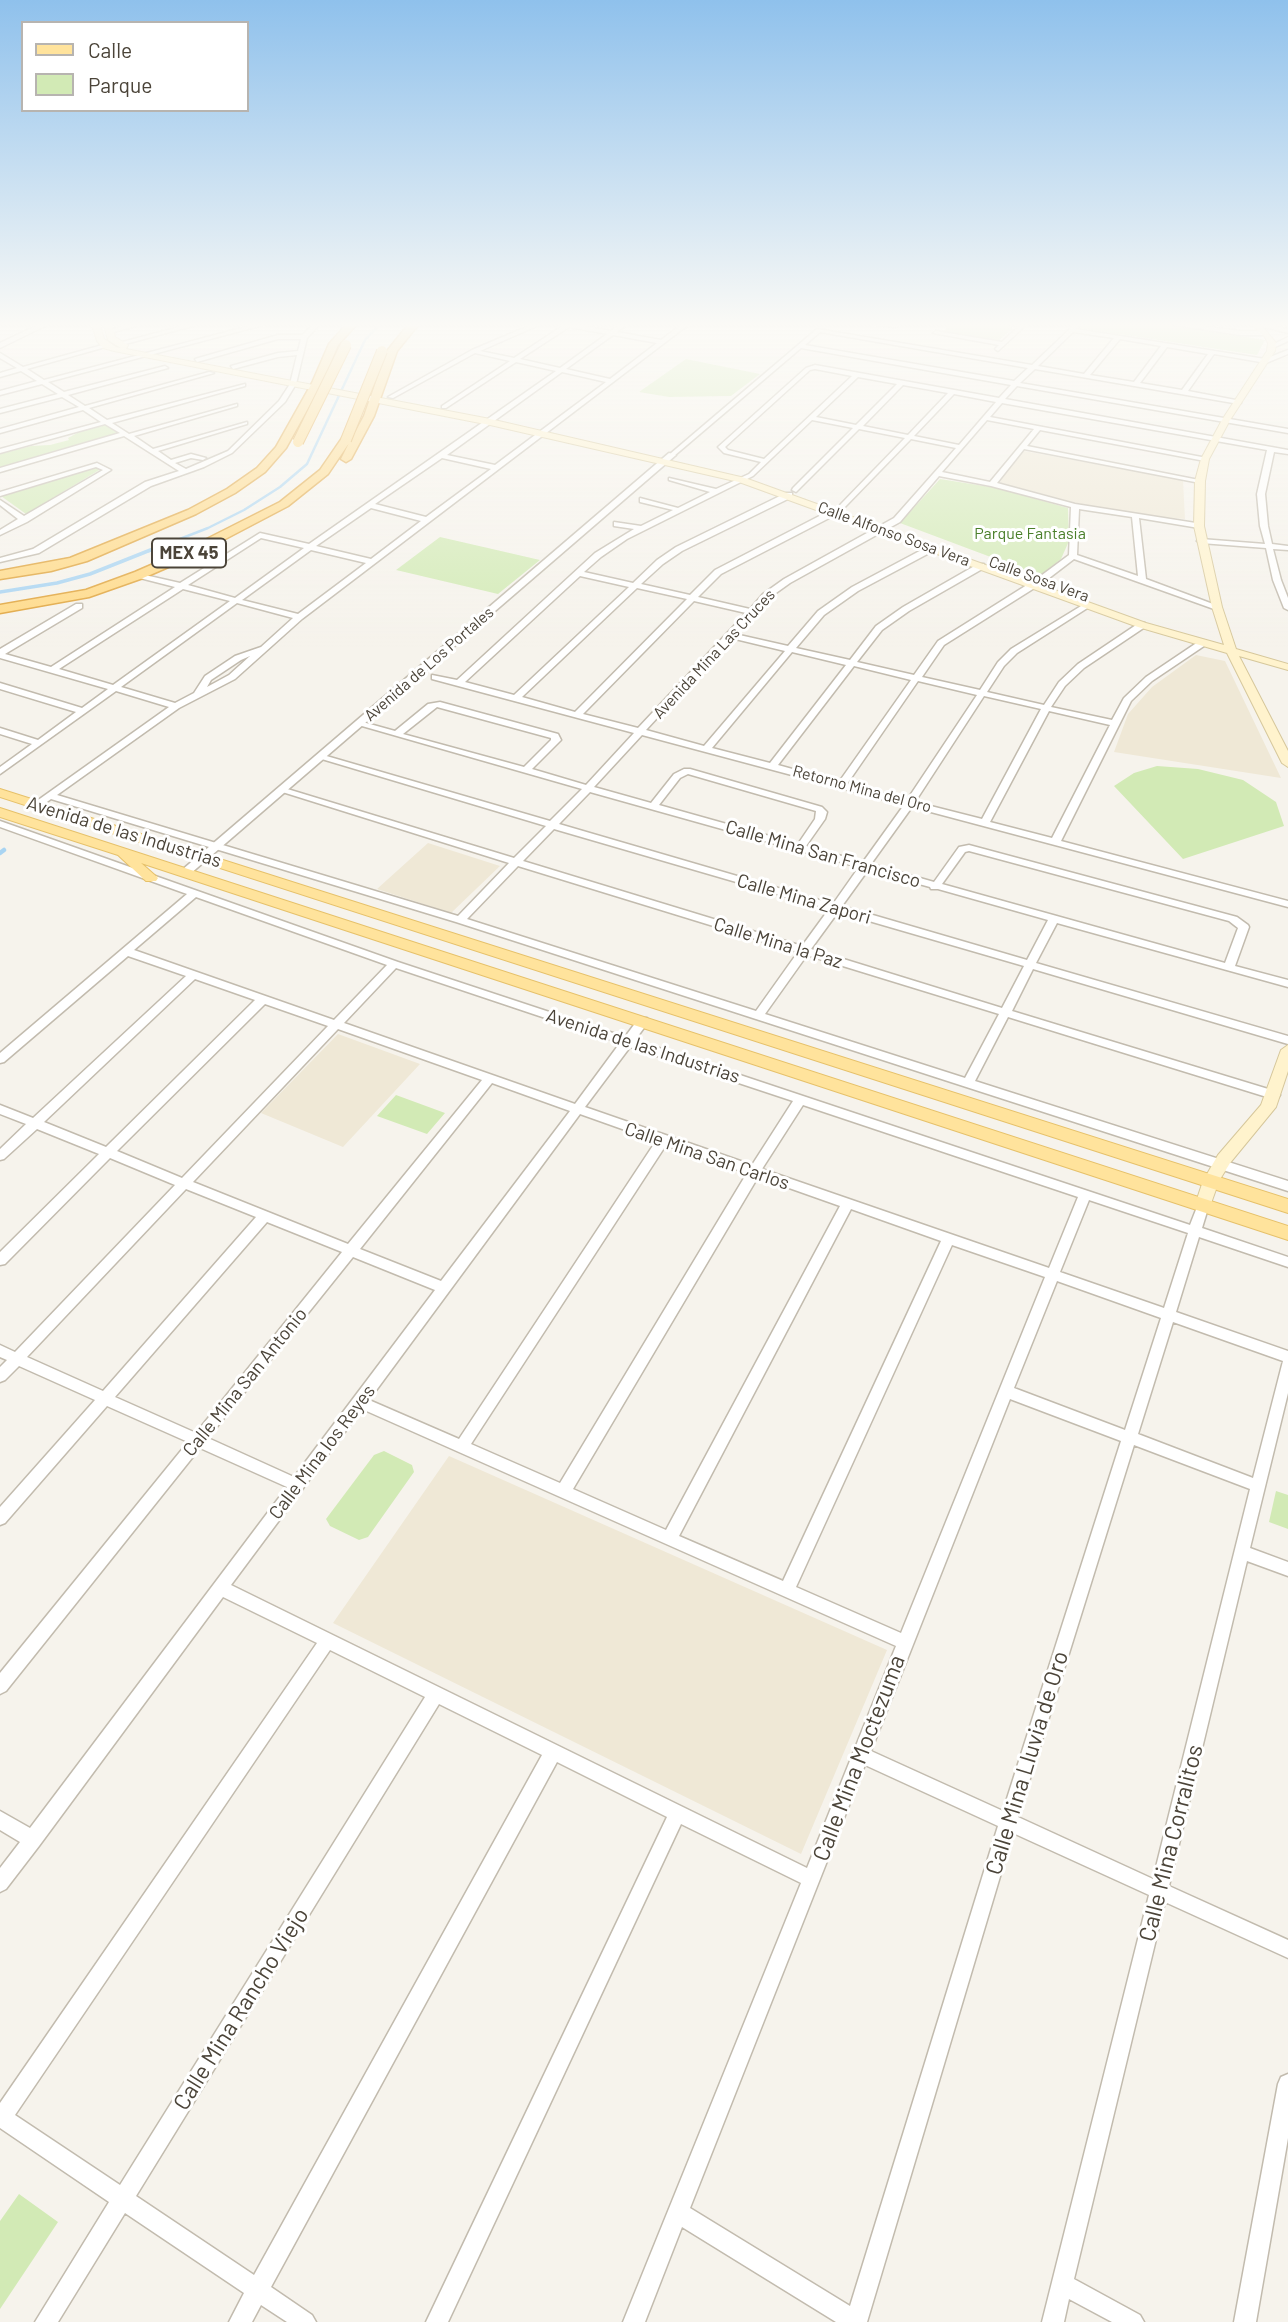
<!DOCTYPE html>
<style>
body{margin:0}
#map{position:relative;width:1288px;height:2322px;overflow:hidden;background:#f6f3ec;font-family:Barlow,sans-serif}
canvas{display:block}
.legend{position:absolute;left:21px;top:21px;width:228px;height:91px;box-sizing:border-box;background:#fff;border:2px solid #b7b4b0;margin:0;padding:9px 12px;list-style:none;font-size:21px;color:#4b4439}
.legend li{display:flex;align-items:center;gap:14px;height:35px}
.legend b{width:35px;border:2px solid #b7b4b0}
</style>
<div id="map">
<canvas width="1288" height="2322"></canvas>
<ul class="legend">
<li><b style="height:9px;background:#ffe39c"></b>Calle</li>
<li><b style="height:19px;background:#d2eab5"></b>Parque</li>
</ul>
</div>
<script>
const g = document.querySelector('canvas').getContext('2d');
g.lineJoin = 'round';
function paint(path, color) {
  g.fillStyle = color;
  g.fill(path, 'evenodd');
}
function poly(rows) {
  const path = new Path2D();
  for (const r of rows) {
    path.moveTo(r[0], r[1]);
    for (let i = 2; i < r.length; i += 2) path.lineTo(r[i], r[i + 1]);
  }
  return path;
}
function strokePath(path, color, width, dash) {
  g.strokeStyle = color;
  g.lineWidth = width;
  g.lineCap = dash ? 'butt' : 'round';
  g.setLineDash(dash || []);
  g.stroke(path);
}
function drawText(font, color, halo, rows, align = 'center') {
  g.font = font + ' Barlow,sans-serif';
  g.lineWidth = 6;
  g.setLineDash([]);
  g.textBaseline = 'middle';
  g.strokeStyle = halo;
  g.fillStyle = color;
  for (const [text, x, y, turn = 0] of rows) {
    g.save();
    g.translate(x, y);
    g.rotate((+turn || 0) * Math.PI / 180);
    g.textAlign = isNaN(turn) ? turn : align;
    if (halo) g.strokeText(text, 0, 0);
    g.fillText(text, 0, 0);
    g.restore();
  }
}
const education = poly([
 [1024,451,1183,480,1185,519,1139,515,1076,503,1001,483,1000,481],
 [1196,655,1225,661,1281,778,1114,752,1128,714,1152,687],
 [428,843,500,866,451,913,377,889],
 [338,1034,420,1064,343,1147,261,1113],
 [449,1456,887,1650,801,1854,333,1623]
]);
const green = poly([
 [948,325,1007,325,1013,328,998,341,944,332],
 [1082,325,1168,325,1265,340,1257,355,1079,328],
 [686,359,760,374,731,396,669,397,639,392],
 [106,425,120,433,0,467,0,454,31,446,50,445,69,440,68,438,79,432],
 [96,468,101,469,26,514,1,496],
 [940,479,997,488,1068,508,1069,541,1061,559,1042,574,1036,574,900,523],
 [440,537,540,560,498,594,396,570],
 [1157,766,1198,769,1243,780,1276,802,1284,826,1183,859,1114,786,1134,773],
 [396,1095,445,1113,427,1134,377,1116],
 [384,1451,412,1465,414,1472,368,1537,359,1540,330,1526,326,1519,374,1455],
 [1276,1491,1288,1495,1288,1529,1269,1522],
 [19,2194,58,2222,0,2309,0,2221]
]);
const streamFar2 = poly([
 [149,551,208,528,244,510,280,487,307,464,365,340,379,325]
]);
const streamFar1 = poly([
 [0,592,57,583,90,574,153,549]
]);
const stream = poly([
 [0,853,4,850]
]);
const minor = poly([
 [127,325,138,325,110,333,107,331,127,325],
 [186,325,196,325,118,346,115,344,186,325],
 [253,325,263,325,48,382,64,392,165,366,168,368,68,395,85,406,209,372,214,373,89,408,107,420,245,384,245,386,112,423,129,434,237,404,237,406,134,436,153,449,247,422,247,424,158,451,171,460,191,454,206,458,203,460,191,458,175,463,186,469,228,451,279,401,290,384,297,355,278,357,233,369,231,366,278,353,298,351,301,339,278,339,197,362,195,359,278,335,302,335,313,325,319,325,307,338,296,384,285,402,232,453,204,467,151,486,39,553,0,562,0,558,33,549,145,482,179,471,124,436,0,472,0,468,120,433,105,424,0,453,0,449,101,422,83,410,0,433,0,429,79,407,62,397,0,413,0,409,58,394,42,384,0,395,0,391,37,381,21,371,0,377,0,373,17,368,0,358,0,353,23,367,106,344,109,346,27,369,44,380,253,325],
 [531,325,539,325,480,351,514,358,564,325,579,325,611,331,619,325,626,325,617,332,661,340,681,325,688,325,302,619,235,679,179,708,57,795,458,916,509,863,276,790,281,787,284,788,514,858,546,826,315,757,320,754,323,755,550,821,582,789,355,724,359,721,395,731,428,704,440,702,558,734,561,740,532,769,586,785,634,733,432,679,432,675,457,680,595,553,634,529,614,526,614,522,641,526,673,510,640,502,640,498,678,508,710,492,669,480,669,478,716,489,749,474,761,462,724,453,718,447,806,368,815,365,999,398,1011,385,801,348,674,456,670,456,670,454,817,329,1032,365,1074,325,1080,325,1076,329,1265,359,1288,350,1288,354,1266,363,1214,354,1188,391,1241,401,1241,403,1239,404,1035,369,1020,383,1288,429,1288,433,1017,386,1005,399,1288,450,1288,454,1274,452,1265,494,1268,526,1272,544,1288,546,1288,550,1273,549,1281,580,1288,598,1288,610,1284,608,1273,580,1266,548,1201,543,1197,541,1201,539,1265,544,1260,526,1257,494,1267,450,1002,403,990,417,1207,458,1207,460,1205,461,1040,430,1027,446,1204,481,1200,483,1024,449,997,483,1075,504,1202,524,1202,528,1199,528,1139,518,1146,579,1221,607,1214,609,1074,559,1044,582,944,645,922,677,980,690,998,662,1011,649,1086,603,1090,605,1089,607,1017,653,1004,666,987,692,1044,705,1059,682,1078,664,1139,623,1145,623,1145,627,1084,668,1065,686,1051,707,1112,720,1124,698,1146,677,1198,642,1204,642,1204,646,1152,681,1131,701,1061,841,1288,901,1288,907,912,807,871,864,934,882,959,847,969,845,1237,917,1248,925,1249,927,1235,966,1288,980,1288,987,1057,923,1036,963,1288,1036,1288,1044,1033,969,1012,1011,1278,1092,1280,1095,1278,1098,1270,1098,1008,1017,975,1081,1288,1181,1288,1191,456,922,51,799,40,807,34,807,34,803,169,707,116,691,0,774,0,767,32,744,0,734,0,728,38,740,76,712,0,689,0,683,82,708,108,689,0,658,0,649,76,604,82,604,82,608,5,654,51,667,175,587,136,577,136,573,180,583,260,533,309,544,556,371,516,362,446,408,442,408,442,406,510,361,475,353,393,398,388,397,472,350,531,325],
 [569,327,607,334,560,368,520,359,569,327],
 [820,332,1028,368,1014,381,805,345,820,332],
 [1073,332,1114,338,1084,374,1038,366,1073,332],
 [613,335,657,343,610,379,566,369,613,335],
 [1120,339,1161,346,1134,382,1090,375,1120,339],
 [1167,347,1208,354,1182,390,1140,383,1167,347],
 [815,369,852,376,764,459,728,450,725,447,810,370,815,369],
 [562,372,606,382,495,465,447,455,562,372],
 [858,377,897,384,856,425,816,417,858,377],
 [903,385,948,393,908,435,863,426,903,385],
 [954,394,996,402,959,445,914,436,954,394],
 [812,420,853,428,793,488,792,490,796,492,859,429,905,438,840,505,839,507,843,509,911,439,956,448,894,518,784,579,763,594,750,609,698,597,721,574,837,514,837,510,831,510,715,570,690,595,641,584,663,564,682,551,792,497,792,493,786,493,676,547,657,560,633,583,584,572,601,557,627,539,753,476,812,420],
 [987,420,1034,429,990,482,942,472,987,420],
 [442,458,491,469,426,517,375,504,442,458],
 [939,476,991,486,1071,507,1069,555,1038,578,938,641,914,675,857,662,882,630,909,611,984,568,984,564,978,564,903,607,876,626,850,660,796,648,824,615,858,591,935,550,935,546,929,546,852,587,818,611,788,646,735,634,769,598,790,583,900,522,939,476],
 [371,508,421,521,371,559,316,546,371,508],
 [1079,509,1132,517,1138,576,1077,555,1079,509],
 [261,538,304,548,235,598,188,585,261,538],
 [311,550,366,563,298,614,242,600,311,550],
 [580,576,629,587,514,695,465,682,580,576],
 [637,588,687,599,575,712,522,697,637,588],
 [183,589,230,601,113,685,59,669,183,589],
 [694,601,746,613,638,728,583,714,694,601],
 [237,603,293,618,261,647,235,656,205,676,194,693,175,703,121,687,237,603],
 [731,638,785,651,704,746,646,730,731,638],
 [792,652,846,665,770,763,712,748,792,652],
 [250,656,229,675,207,687,211,680,241,660,250,656],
 [854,666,911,680,839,782,778,765,854,666],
 [918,681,977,695,907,800,847,784,918,681],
 [984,696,1041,709,982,819,915,802,984,696],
 [437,707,551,738,551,740,524,767,403,734,437,707],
 [1049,711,1110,725,1052,838,990,822,1049,711],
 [642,735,904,805,863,862,806,846,825,819,827,812,822,807,690,769,684,769,674,774,651,803,594,787,642,735],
 [688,774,816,811,815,819,798,844,659,805,680,778,688,774],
 [590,792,797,850,859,867,833,904,559,824,590,792],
 [554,829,829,909,802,946,523,861,554,829],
 [969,851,1229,921,1238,928,1225,963,942,884,965,852,969,851],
 [518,866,798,952,756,1011,467,919,518,866],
 [868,870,930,887,931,889,938,889,1048,920,1027,960,842,906,868,870],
 [838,912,1024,966,1002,1008,811,949,838,912],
 [807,955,999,1014,965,1078,765,1014,807,955],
 [875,325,899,325,896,327,875,325],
 [1020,325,1026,325,998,351,995,349,999,345,933,333,936,331,1002,342,1020,325],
 [1176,325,1193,325,1240,331,1263,331,1266,333,1263,335,1240,335,1176,325],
 [1257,325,1269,325,1288,329,1288,333,1257,325],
 [1288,337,1288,341,1273,348,1268,347,1288,337],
 [97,463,111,470,27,522,0,535,0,530,18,519,0,505,0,500,24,516,103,470,96,467,0,496,0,492,97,463],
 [0,821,398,962,625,1037,639,1018,647,1018,649,1021,635,1040,1190,1225,1199,1202,1207,1202,1209,1205,1202,1228,1288,1257,1288,1267,1199,1237,1176,1312,1288,1351,1288,1393,1250,1548,1288,1562,1288,1576,1247,1561,1169,1886,1288,1940,1288,1958,1165,1902,1074,2279,1140,2315,1144,2322,1112,2322,1069,2299,1064,2322,1042,2322,1149,1895,1013,1833,867,2322,836,2322,682,2227,645,2322,623,2322,801,1883,681,1824,448,2322,426,2322,667,1817,557,1762,271,2287,312,2315,316,2322,287,2322,261,2305,252,2322,229,2322,244,2293,125,2213,58,2322,35,2322,109,2202,0,2128,0,2103,317,1643,223,1597,39,1846,6,1889,0,1892,0,1868,20,1842,0,1830,0,1811,30,1828,287,1487,200,1448,6,1691,0,1694,0,1673,188,1442,107,1406,5,1523,0,1525,0,1507,95,1400,19,1366,5,1380,0,1382,0,1367,7,1360,0,1357,0,1345,15,1352,175,1185,110,1158,5,1264,0,1265,0,1252,99,1154,37,1129,4,1159,0,1160,0,1149,26,1124,0,1114,0,1105,33,1118,186,976,128,956,4,1062,0,1063,0,1053,187,894,0,827,0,821],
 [196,897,387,965,334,1020,134,950,196,897],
 [396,968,620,1043,575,1104,344,1023,396,968],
 [195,979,255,1000,106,1147,44,1122,195,979],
 [265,1004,328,1026,182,1178,117,1151,265,1004],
 [338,1029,482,1080,348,1244,193,1182,338,1029],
 [630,1047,793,1101,752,1165,585,1107,630,1047],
 [492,1083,570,1111,441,1281,360,1249,492,1083],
 [803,1105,1078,1197,1049,1268,762,1169,803,1105],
 [580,1114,656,1141,459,1439,369,1400,580,1114],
 [666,1145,747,1173,560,1483,471,1444,666,1145],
 [758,1177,840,1206,666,1530,573,1489,758,1177],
 [186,1189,256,1217,103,1391,27,1357,186,1189],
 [1089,1200,1188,1233,1164,1308,1060,1272,1089,1200],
 [851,1209,941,1241,783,1581,679,1536,851,1209],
 [267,1222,342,1252,196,1433,115,1397,267,1222],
 [952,1245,1045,1277,901,1633,796,1587,952,1245],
 [353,1257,435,1290,294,1477,208,1438,353,1257],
 [1057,1281,1161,1318,1125,1430,1014,1388,1057,1281],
 [1173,1322,1283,1361,1253,1478,1138,1434,1173,1322],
 [1010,1399,1121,1441,1003,1811,871,1751,1010,1399],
 [362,1409,896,1646,807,1868,231,1585,362,1409],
 [1134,1445,1250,1489,1153,1879,1018,1817,1134,1445],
 [330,1650,425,1697,120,2185,15,2115,330,1650],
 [439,1704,542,1755,254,2275,136,2196,439,1704],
 [865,1765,998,1826,850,2306,690,2208,865,1765],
 [1288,2074,1288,2138,1256,2322,1234,2322,1278,2084,1281,2077,1288,2074]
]);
const tertiary = poly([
 [38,325,47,325,0,348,0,343,38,325],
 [669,453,676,455,190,874,182,874,182,870,669,453]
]);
const secondary = poly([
 [92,325,100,325,104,339,116,347,121,348,108,340,104,325,112,325,115,337,128,345,126,349,490,419,745,478,1146,623,1224,645,1212,607,1194,526,1195,481,1201,459,1222,420,1267,351,1268,343,1265,337,1252,325,1261,325,1276,343,1275,351,1230,420,1209,459,1205,481,1204,526,1222,607,1236,649,1288,664,1288,670,1239,656,1288,751,1288,767,1282,763,1227,653,1138,627,739,482,490,425,114,351,103,348,97,341,92,325],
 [1288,1045,1288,1071,1276,1107,1230,1163,1219,1181,1209,1209,1197,1209,1195,1205,1203,1181,1218,1155,1261,1105,1281,1050,1288,1045]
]);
const primary = poly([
 [0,789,1288,1199,1288,1213,0,797,0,789],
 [0,808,1288,1226,1288,1240,141,863,158,878,156,881,146,881,118,855,0,817,0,808]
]);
const trunk = poly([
 [346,325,356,325,338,345,322,383,286,448,265,472,235,493,196,514,87,561,51,571,0,579,0,571,70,558,188,510,227,489,257,468,276,447,312,383,329,344,346,325],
 [408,325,418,325,397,351,374,416,351,459,346,462,341,459,349,443,328,474,288,506,189,558,143,578,89,597,0,613,0,605,86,590,135,572,181,552,280,502,320,470,342,438,351,440,364,416,387,351,408,325]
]);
const trunkBridge = poly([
 [346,440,382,351],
 [298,442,346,345]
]);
const farStreetnames = [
 ["Calle Alfonso Sosa Vera",894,534,20],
 ["Calle Sosa Vera",1039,579,20],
 ["Avenida Mina Las Cruces",714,654,-47],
 ["Avenida de Los Portales",429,664,-41],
 ["Retorno Mina del Oro",862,789,15]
];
const farParknames = [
 ["Parque Fantasia",1030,534]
];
const shields = [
 [189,553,74]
];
const shieldNames = [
 ["MEX 45",189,553]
];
const streetNames = [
 ["Avenida de las Industrias",124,832,17],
 ["Calle Mina San Francisco",823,854,16],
 ["Calle Mina Zapori",804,899,16],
 ["Calle Mina la Paz",778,943,17],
 ["Avenida de las Industrias",643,1046,18],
 ["Calle Mina San Carlos",707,1156,19],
 ["Calle Mina San Antonio",245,1382,-51],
 ["Calle Mina los Reyes",322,1452,-53]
];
const nearStreetnames = [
 ["Calle Mina Moctezuma",859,1758,-69],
 ["Calle Mina Lluvia de Oro",1027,1763,-73],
 ["Calle Mina Corralitos",1171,1843,-76],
 ["Calle Mina Rancho Viejo",241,2009,-58]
];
paint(education, '#efe8d6');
paint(green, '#d2eab5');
strokePath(streamFar2, '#a9d4f2', 2.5);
strokePath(streamFar1, '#a9d4f2', 3.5);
strokePath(stream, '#a9d4f2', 4.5);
strokePath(minor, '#c2bbae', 3);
strokePath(tertiary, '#c2bbae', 3);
strokePath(secondary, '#d6c79b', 2);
strokePath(primary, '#e6c16a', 2);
strokePath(trunk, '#e0a43c', 3);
paint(minor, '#fff');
paint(tertiary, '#fff');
paint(secondary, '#fff3cd');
paint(primary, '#ffe39c');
paint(trunk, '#ffd985');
strokePath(trunkBridge, '#e0a43c', 12, []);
strokePath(trunkBridge, '#ffd985', 10);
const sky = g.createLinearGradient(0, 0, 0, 650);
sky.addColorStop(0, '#8fc1ec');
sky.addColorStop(0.5, '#fbfaf6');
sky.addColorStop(1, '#fbfaf600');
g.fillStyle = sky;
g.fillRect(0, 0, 1288, 650);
drawText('16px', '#4b4439', '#fff', farStreetnames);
drawText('16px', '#4a7f2a', '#fff', farParknames);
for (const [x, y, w] of shields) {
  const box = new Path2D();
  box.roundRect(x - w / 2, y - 14.5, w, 29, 5);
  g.fillStyle = '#fff';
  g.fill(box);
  strokePath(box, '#4b4439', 2);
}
drawText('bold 18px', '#4b4439', null, shieldNames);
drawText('19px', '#4b4439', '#fff', streetNames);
drawText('23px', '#4b4439', '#fff', nearStreetnames);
</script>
